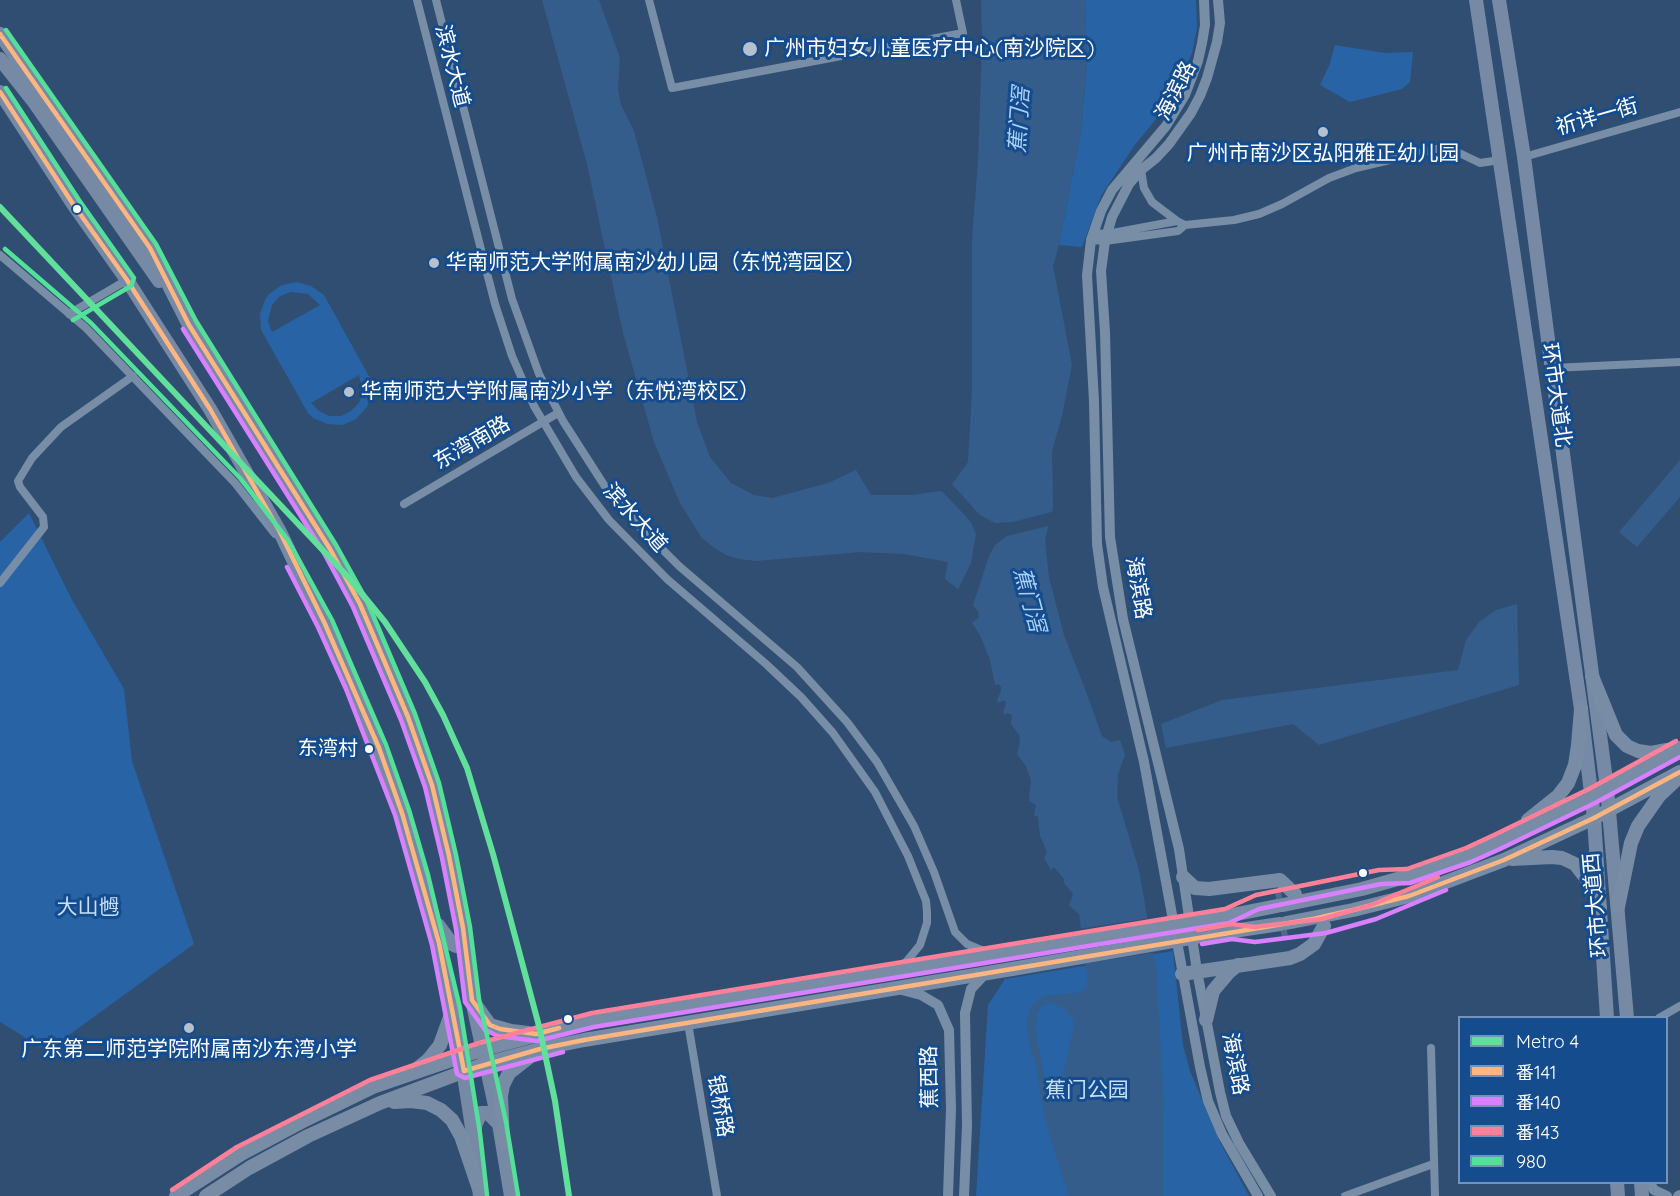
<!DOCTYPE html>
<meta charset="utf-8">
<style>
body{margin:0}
#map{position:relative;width:1680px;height:1196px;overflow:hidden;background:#304e72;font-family:Quicksand,"Noto Sans SC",sans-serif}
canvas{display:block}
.legend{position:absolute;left:1458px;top:1016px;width:210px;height:168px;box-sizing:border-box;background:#144c8e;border:2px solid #7294bb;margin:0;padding:8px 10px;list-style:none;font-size:18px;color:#fff}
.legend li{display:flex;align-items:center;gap:12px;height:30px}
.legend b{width:30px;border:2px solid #7294bb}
</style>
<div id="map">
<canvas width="1680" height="1196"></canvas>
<ul class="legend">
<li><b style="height:8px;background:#60e09b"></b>Metro 4</li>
<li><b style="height:8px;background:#ffb580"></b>番141</li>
<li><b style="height:8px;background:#d880ff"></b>番140</li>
<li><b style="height:8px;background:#ff8098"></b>番143</li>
<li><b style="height:8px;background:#53e098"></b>980</li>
</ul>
</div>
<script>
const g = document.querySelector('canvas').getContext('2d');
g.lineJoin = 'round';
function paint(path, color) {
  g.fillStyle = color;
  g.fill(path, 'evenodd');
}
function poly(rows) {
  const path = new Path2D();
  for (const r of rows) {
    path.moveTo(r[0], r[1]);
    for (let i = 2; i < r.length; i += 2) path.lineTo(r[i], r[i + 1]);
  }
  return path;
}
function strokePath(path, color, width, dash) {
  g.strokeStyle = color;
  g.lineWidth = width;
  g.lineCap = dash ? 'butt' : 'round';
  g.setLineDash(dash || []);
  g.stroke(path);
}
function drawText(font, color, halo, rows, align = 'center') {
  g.font = font + ' Quicksand,"Noto Sans SC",sans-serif';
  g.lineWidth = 6;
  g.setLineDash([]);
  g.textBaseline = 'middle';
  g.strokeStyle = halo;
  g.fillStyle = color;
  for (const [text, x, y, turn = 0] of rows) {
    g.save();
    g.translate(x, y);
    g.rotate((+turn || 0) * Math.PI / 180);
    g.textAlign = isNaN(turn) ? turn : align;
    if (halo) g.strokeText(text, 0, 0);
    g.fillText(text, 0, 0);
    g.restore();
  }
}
const green = poly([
 [1085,0,1196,0,1197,28,1192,53,1171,101,1134,146,1101,196,1082,247,1059,245,1081,132,1087,66],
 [1335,45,1385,53,1413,52,1410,82,1402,89,1350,102,1320,85,1329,66],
 [297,282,311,286,324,295,370,378,372,393,367,407,356,419,350,422,342,425,327,424,313,418,308,413,261,330,260,314,265,300,269,294,282,285],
 [291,292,308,294,320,305,272,332,268,321,272,305,280,296],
 [359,375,363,392,359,403,351,411,341,416,329,416,319,411,311,403],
 [29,513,71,598,124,689,132,761,194,944,47,1051,0,1022,0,542],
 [1173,951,1183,1045,1190,1071,1220,1142,1249,1196,976,1196,988,1005,1005,979]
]);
const water = poly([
 [542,0,599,0,620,58,618,90,621,105,634,131,657,217,697,422,710,457,731,483,754,495,772,498,828,483,856,470,871,495,912,495,948,490,968,462,972,392,972,237,978,162,982,45,981,0,1085,0,1087,66,1081,132,1059,245,1053,266,1072,365,1062,416,1052,451,1053,507,1045,540,1049,578,1064,635,1085,689,1102,736,1111,742,1120,740,1125,755,1118,774,1117,797,1139,870,1157,974,1164,1115,1164,1196,1068,1196,1044,1116,1036,1066,1030,1049,1026,1021,1031,1006,1044,996,1082,992,1088,985,1079,914,1069,906,1073,894,1064,883,1064,879,1054,867,1051,870,1044,858,1047,852,1040,836,1038,817,1034,815,1036,805,1029,801,1031,781,1026,766,1017,754,1020,741,1019,735,1011,724,1012,715,1007,713,1004,715,1003,713,1006,703,1004,700,998,703,997,700,1001,691,1001,687,999,684,995,685,990,660,980,635,972,623,979,617,978,611,958,589,945,579,948,562,904,554,862,552,755,561,740,559,726,555,713,547,701,537,680,503,654,442,623,333,587,164],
 [1050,1003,1065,1009,1073,1020,1073,1030,1060,1087,1050,1095,1046,1088,1036,1031,1037,1014,1041,1006],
 [1680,460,1680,497,1637,547,1619,532],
 [1517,604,1519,685,1319,745,1293,724,1166,748,1161,724,1222,700,1458,670,1466,640,1479,622,1496,610]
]);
const pier = poly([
 [950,482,980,515,995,523,1013,522,1055,511,1052,525,1007,536,995,545,989,556,972,608,957,592,971,563,976,534,971,522,939,488,947,487],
 [1151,918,1157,952,1083,964,1078,929]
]);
const trunkTunnel = poly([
 [1276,898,1282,897],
 [1281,932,1287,931]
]);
const minor = poly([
 [417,0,495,304,512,356,534,406,576,477,609,520,667,579,766,664,801,697,833,733,875,792,908,856,926,901,927,912,927,923,920,945,906,962,895,969],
 [436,0,512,299,539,374,563,421,606,488,641,528,679,566,797,667,847,722,877,762,914,826,934,872,955,932,967,944,991,954],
 [649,0,672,88,963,33,956,0],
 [1524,157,1680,112],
 [1141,170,1144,188,1152,202,1177,221],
 [1185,225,1234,220,1259,214,1282,204,1329,178,1356,168,1436,149,1451,149,1480,163,1500,160],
 [1091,240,1105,241,1178,231,1185,225,1177,221,1107,234,1093,233],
 [0,255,86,328,235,483,275,534],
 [69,314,127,280],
 [1552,368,1680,362],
 [404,504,558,413],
 [0,583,44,527,43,517,20,487,18,481,32,458,61,427,133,376],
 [1659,1018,1680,1006],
 [688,1023,717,1196],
 [1431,1048,1435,1196],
 [1345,1196,1433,1164]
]);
const tertiary = poly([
 [1204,0,1205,25,1202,43,1198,61,1185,95,1166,126,1112,190,1101,211,1091,240,1087,275,1094,401,1097,544,1103,587,1144,762,1200,1067,1208,1101,1222,1134,1258,1196],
 [1218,0,1220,23,1217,42,1207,78,1200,96,1191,113,1169,144,1156,158,1141,170,1129,184,1112,217,1105,241,1101,271,1105,332,1110,537,1123,619,1179,849,1197,971,1220,1092,1226,1116,1239,1143,1271,1196],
 [898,989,921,995,938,1005,949,1030,951,1109,948,1196],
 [1649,1182,1654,1190,1667,1196],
 [964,1196,967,1126,965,1013,971,989,986,973],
 [1678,1196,1680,1195]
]);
const primary = poly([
 [1476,0,1581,709,1594,818,1607,1018],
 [1499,0,1524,157,1607,788,1627,1018],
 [0,34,150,248,189,325,330,549,360,604,408,717,432,785,449,856,463,928,472,1000,499,1124,511,1196],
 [0,59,34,102,159,281],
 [0,92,73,204,127,280,210,409,280,532,353,686,402,813,439,943,461,1056,473,1134,480,1196],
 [438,925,452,944,456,946,465,946],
 [474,1132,476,1123,481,1113,488,1113,499,1124],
 [1617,1182,1618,1196],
 [1641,1182,1642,1196]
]);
const trunk = poly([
 [1592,676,1616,735,1627,746,1638,751,1651,753,1667,750],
 [1528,820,1558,796,1568,783,1575,765,1578,745,1581,709],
 [1512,859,1552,857,1562,858,1575,864,1589,882,1600,908],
 [1183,877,1195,888,1209,889,1280,880,1295,894],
 [1283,905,1362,889,1408,876,1473,853,1592,796,1680,748],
 [1618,907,1631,843,1638,826,1659,796,1677,779],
 [1208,918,1227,916,1277,906],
 [1286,923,1353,910,1409,896,1504,860,1594,818,1680,772],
 [1213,934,1280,924],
 [1182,974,1290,958,1300,954,1314,944,1324,926],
 [472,1000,490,1025,511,1031,528,1033],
 [1206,1020,1213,991,1229,972,1238,965],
 [418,1068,428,1060,440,1045,453,1009],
 [394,1102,411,1101,427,1103,441,1110,452,1120,461,1136,479,1189],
 [503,1142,501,1096,503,1085,509,1073,532,1055],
 [176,1196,241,1154,301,1122,373,1087,481,1050,593,1020,1010,953],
 [206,1196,249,1168,308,1136,380,1103,484,1064,540,1049,584,1040,1012,969]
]);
const trunkBridge = poly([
 [1010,953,1208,918],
 [1012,969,1213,934]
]);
const bus1 = poly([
 [0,34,150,248,189,325,330,549,360,604,408,717,432,785,449,856,463,928,472,1000,490,1025,500,1029,536,1034,559,1028],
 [0,92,73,204,127,280,210,409,280,532,325,624,379,748,402,813,439,943,464,1071,540,1049,584,1040,1313,919,1353,910,1409,896,1504,860,1594,818,1680,772]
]);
const bus2 = poly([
 [183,329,324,553,353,607,401,720,425,787,442,858,456,929,465,1002,485,1030,498,1036,537,1041,594,1027,1229,923,1259,909,1381,884,1410,883,1471,862,1500,849,1595,803,1680,757],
 [287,567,318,627,346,689,395,815,432,945,457,1074,465,1078,563,1052],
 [1202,944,1232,939,1255,942,1326,933,1376,919,1446,890]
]);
const bus3 = poly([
 [1198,930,1231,924,1255,927,1322,919,1371,905,1438,877],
 [172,1190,237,1147,370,1080,479,1043,592,1013,1225,909,1256,895,1379,870,1407,869,1466,848,1494,835,1589,789,1676,741]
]);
const bus4 = poly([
 [6,30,156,244,196,321,336,545,367,601,415,714,439,783,456,855,470,927,479,999,506,1122,518,1195],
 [6,88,79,200,134,278,131,286,73,320],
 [5,249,91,323,240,478,288,540,332,620,386,745,409,810,428,875,460,1008,480,1133,487,1195]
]);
const metro1 = poly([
 [0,207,349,578,385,622,425,682,443,715,467,768,493,854,539,1026,555,1101,569,1196]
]);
const markers = [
 [750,49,8,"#b7c1ce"],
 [1323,132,6,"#b7c1ce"],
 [77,209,5,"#fff"],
 [434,263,6,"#b7c1ce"],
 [349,392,6,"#b7c1ce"],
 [369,749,5,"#fff"],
 [1363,873,5,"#fff"],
 [568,1019,5,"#fff"],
 [189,1028,6,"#b7c1ce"]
];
const busNames = [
 ["东湾村",358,749]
];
const poiNames = [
 ["广州市妇女儿童医疗中心(南沙院区)",764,49],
 ["广州市南沙区弘阳雅正幼儿园",1323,154,"center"],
 ["华南师范大学附属南沙幼儿园（东悦湾园区）",446,263],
 ["华南师范大学附属南沙小学（东悦湾校区）",361,392],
 ["广东第二师范学院附属南沙东湾小学",189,1050,"center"]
];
const streetNames = [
 ["滨水大道",452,66,76],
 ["海滨路",1176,91,-63],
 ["祈详一街",1597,117,-16],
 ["环市大道北",1556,395,82],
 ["东湾南路",472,443,-30],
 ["滨水大道",635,518,48],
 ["海滨路",1138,588,80],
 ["环市大道西",1596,905,-95],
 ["海滨路",1235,1064,79],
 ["蕉西路",930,1077,-91],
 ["银桥路",720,1106,80]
];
const parkNames = [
 ["大山乸",88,908],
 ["蕉门公园",1087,1091]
];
const waterNames = [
 ["蕉门滘",1020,120,-86],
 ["蕉门滘",1029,600,75]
];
paint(green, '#2763a5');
paint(water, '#355d8c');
paint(pier, '#304e72');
strokePath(trunkTunnel, '#4f6987', 14, [14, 7]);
strokePath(minor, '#778ea6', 8);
strokePath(tertiary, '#778ea6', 10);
strokePath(primary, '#778aa5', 14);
strokePath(trunk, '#788ca5', 14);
strokePath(trunkBridge, '#788ca5', 14);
strokePath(bus1, '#ffb580', 4.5);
strokePath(bus2, '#d880ff', 4.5);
strokePath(bus3, '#ff8098', 4.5);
strokePath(bus4, '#53e098', 4.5);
strokePath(metro1, '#60e09b', 6);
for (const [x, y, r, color] of markers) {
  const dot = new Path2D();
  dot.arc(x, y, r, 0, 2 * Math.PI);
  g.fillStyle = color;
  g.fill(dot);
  strokePath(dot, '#144c8e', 2);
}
drawText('20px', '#fff', '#144c8e', busNames, 'right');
drawText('21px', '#fff', '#144c8e', poiNames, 'left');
drawText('21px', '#fff', '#144c8e', streetNames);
drawText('21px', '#c5dffc', '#144c8e', parkNames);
drawText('italic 22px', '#aad0f7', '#144c8e', waterNames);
</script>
